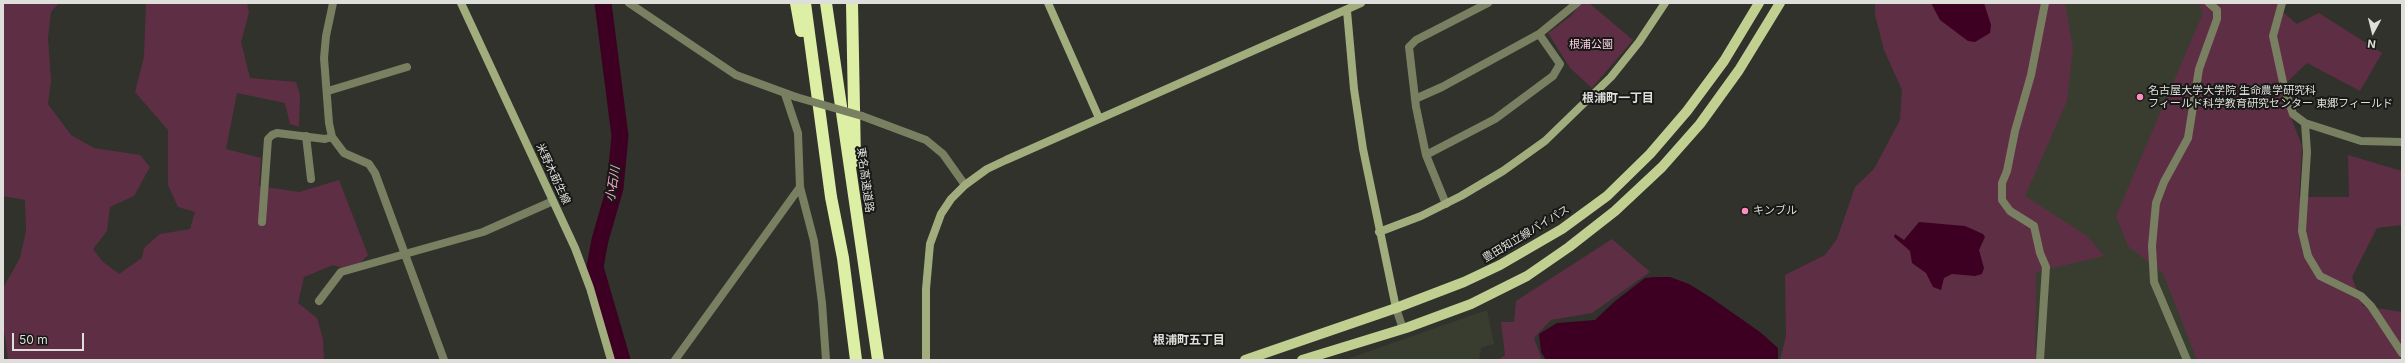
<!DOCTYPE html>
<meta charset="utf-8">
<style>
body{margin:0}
#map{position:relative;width:2405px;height:363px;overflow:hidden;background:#30322b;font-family:Inter,sans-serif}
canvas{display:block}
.frame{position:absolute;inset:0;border:4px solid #dedfdb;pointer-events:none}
.north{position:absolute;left:2353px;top:12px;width:40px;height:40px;-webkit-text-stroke:3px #181916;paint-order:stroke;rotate:187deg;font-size:11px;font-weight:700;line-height:16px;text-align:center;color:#dedfdb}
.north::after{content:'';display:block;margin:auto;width:14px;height:18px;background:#dedfdb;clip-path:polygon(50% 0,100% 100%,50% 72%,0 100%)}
.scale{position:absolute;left:12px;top:333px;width:72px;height:18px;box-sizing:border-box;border:2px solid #dedfdb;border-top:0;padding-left:5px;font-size:12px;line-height:14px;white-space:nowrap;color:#dedfdb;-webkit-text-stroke:3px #181916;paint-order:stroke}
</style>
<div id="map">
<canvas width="2405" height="363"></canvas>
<div class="frame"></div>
<div class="north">N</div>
<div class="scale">50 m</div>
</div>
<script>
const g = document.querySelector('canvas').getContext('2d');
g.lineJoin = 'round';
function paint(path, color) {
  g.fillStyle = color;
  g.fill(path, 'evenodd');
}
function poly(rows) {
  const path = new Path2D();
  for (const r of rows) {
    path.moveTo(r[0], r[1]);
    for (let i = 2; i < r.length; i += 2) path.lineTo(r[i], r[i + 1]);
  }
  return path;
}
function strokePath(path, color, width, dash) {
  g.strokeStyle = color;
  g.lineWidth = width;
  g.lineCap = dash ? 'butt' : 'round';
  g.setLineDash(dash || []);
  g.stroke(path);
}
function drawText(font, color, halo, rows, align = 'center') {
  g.font = font + ' Inter,"Noto Sans JP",sans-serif';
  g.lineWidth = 4;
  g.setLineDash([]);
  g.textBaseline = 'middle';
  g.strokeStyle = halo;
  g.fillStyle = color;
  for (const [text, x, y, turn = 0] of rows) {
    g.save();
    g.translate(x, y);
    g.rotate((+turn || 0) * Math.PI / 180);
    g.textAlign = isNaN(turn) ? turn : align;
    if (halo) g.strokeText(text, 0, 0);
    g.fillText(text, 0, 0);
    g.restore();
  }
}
const built = poly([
 [2044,3,2265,3,2217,360,2028,360,2041,219,2012,190],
 [1487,310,1494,344,1481,348,1479,360,1344,360]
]);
const green = poly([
 [3,3,59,3,51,12,48,38,51,81,48,104,71,135,94,148,140,155,150,167,134,196,110,207,107,231,93,249,102,261,119,274,142,258,144,248,160,234,190,229,195,212,178,207,168,185,168,130,135,92,144,57,146,3,247,3,249,13,241,42,250,78,296,82,300,95,299,127,290,124,285,103,237,93,226,149,261,158,259,186,299,192,339,180,368,255,352,271,333,265,304,277,298,303,317,318,323,339,324,360,8,360,5,336,3,332,3,288,20,258,26,231,25,200,3,196],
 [1581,3,1589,3,1633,40,1592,88,1570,68,1548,33,1571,16],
 [1875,3,2065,3,2073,48,2067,101,2025,196,2087,236,2104,256,2036,272,2035,360,1780,360,1786,336,1785,275,1825,255,1837,239,1855,187,1874,169,1900,120,1902,90,1884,50,1875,15],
 [2198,3,2277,3,2277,7,2297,24,2319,13,2382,53,2360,91,2307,63,2280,89,2302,146,2299,197,2349,197,2348,155,2402,171,2402,225,2377,228,2352,277,2363,306,2402,312,2402,360,2197,360,2163,273,2128,246,2116,216,2203,13],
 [1612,239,1650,272,1592,313,1551,320,1534,338,1542,360,1498,360,1505,355,1501,322,1514,322,1516,301]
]);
const water = poly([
 [1931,3,1984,3,1991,25,1990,33,1975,42,1968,41,1940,20],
 [1919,222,1965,226,1983,234,1985,237,1979,250,1984,268,1982,274,1975,276,1952,274,1944,278,1941,290,1933,287,1926,273,1912,263,1910,251,1894,237,1895,234,1904,240],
 [1655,277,1670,277,1689,284,1710,297,1760,332,1778,348,1778,360,1546,360,1541,352,1539,334,1557,323,1595,320,1614,302,1645,278]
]);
const river = poly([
 [603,3,620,136,615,188,600,240,595,267,622,360]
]);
const street = poly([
 [333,3,326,36,324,58,329,123,332,137,344,153,369,164,375,173,444,360],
 [629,3,736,75,796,97],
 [2282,3,2273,36,2284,87,2293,114,2305,123,2361,141,2402,142],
 [328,91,407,67],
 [785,94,798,133,800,187,814,241,822,303,826,360],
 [1415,99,1442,87,1539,34,1577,3],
 [862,116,926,140,943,154,965,185],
 [2305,123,2307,152,2302,231,2308,256,2320,276,2361,296,2371,306,2402,353],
 [306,136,311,179],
 [1426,155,1495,119,1553,76,1560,64,1539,34],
 [1446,204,1426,155,1416,107,1409,47,1416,40,1488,3],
 [262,222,268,139,272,135,277,133,325,139,332,137],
 [319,301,341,272,483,232,553,201],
 [1396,308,1403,329],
 [675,360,800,187],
 [2040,360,2046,267,2040,253,2034,226,2010,211,2002,200,2002,183,2007,171,2015,131,2031,75,2045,3],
 [2187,360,2154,282,2152,246,2156,203,2164,182,2188,138,2199,69,2217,19,2217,10,2209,3]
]);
const secondary = poly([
 [461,3,575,248,590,288,611,360],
 [1048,3,1099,118],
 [1347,11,1354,89,1363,149,1396,308],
 [1379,232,1421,216,1461,196,1503,171,1545,141,1611,77,1639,42,1665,3],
 [926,360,926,289,930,244,941,214,951,199,965,185,987,169,1006,160,1361,3]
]);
const primary = poly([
 [1245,360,1396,308,1464,282,1500,265,1562,229,1607,196,1650,154,1687,111,1724,61,1759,3],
 [1302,360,1406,328,1471,304,1527,276,1569,247,1615,211,1662,167,1700,124,1739,70,1780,3]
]);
const highway = poly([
 [796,3,801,31],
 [805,3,831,197,843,258,856,360],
 [826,3,878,360],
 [852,3,855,161]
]);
const streetBridge = poly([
 [796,97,862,116]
]);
const markers = [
 [2140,97,4,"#fd8ebf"],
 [1745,211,4,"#fd8ebf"]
];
const parkNames = [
 ["根浦公園",1591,45]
];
const poiNames = [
 ["名古屋大学大学院 生命農学研究科",2148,91],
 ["フィールド科学教育研究センター 東郷フィールド",2148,104],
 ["キンブル",1753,211]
];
const streetNames = [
 ["米野木莇生線",553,174,65],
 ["東名高速道路",865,180,82],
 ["豊田知立線バイパス",1526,234,-31]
];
const neighbourhoodNames = [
 ["根浦町一丁目",1618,98],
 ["根浦町五丁目",1189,340]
];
const waterNames = [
 ["小石川",613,184,-81]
];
paint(built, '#393d30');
paint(green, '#5e2f44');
paint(water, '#3d0022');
strokePath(river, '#3d0022', 17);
strokePath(street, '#798062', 8);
strokePath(secondary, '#a1ad7d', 8);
strokePath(primary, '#c1d091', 10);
strokePath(highway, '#ddefa4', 12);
strokePath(streetBridge, '#798062', 8);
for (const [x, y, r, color] of markers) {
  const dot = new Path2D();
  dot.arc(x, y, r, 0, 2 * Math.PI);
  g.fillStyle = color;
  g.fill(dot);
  strokePath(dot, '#181916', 1.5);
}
drawText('11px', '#f8cede', '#181916', parkNames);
drawText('11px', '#dedfdb', '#181916', poiNames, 'left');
drawText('11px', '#dedfdb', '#181916', streetNames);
drawText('bold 12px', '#dedfdb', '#181916', neighbourhoodNames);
drawText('italic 12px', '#f8a8ca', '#181916', waterNames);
</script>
